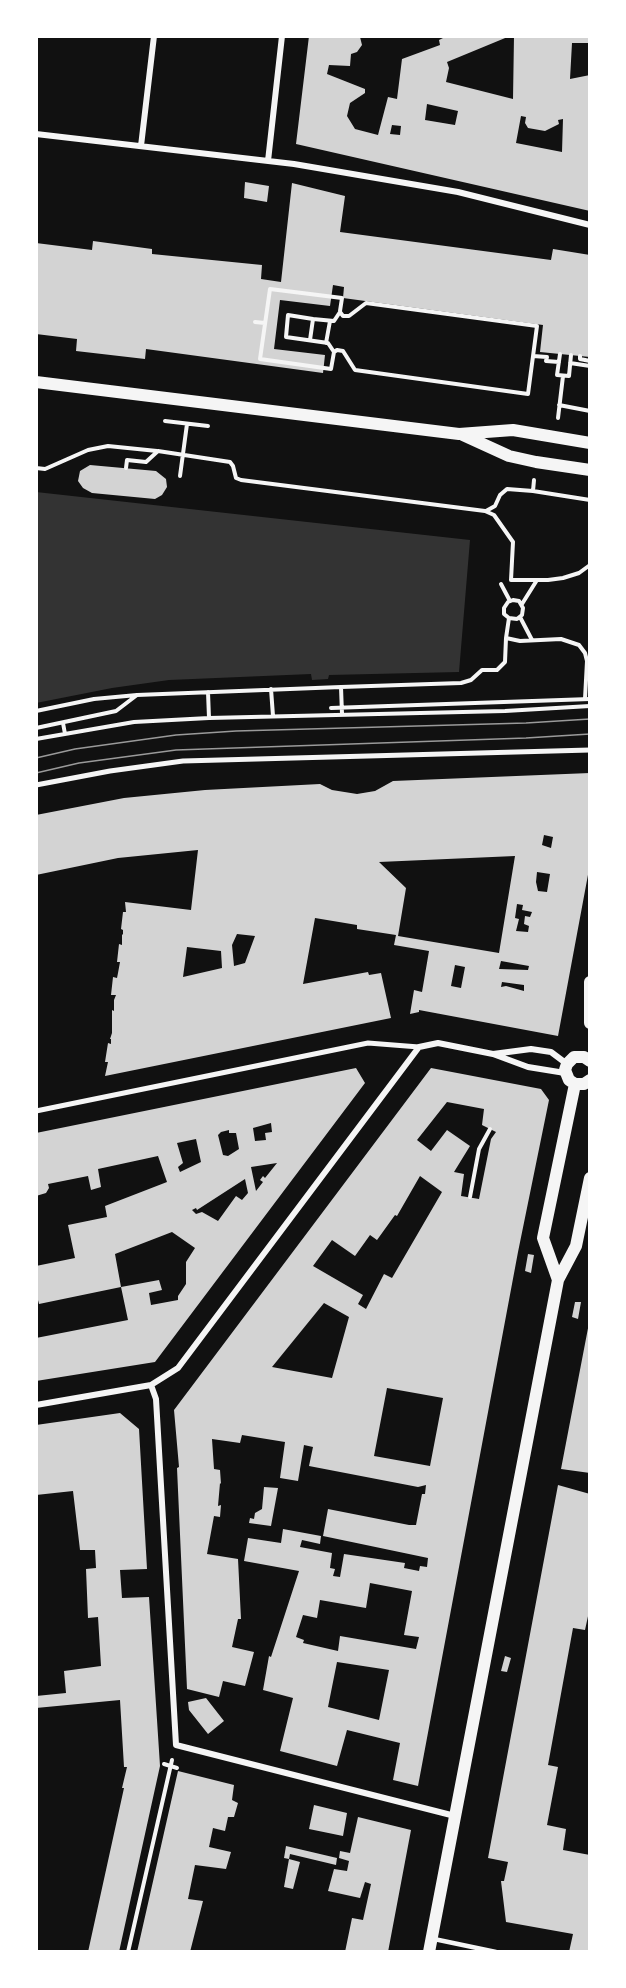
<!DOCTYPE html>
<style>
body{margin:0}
#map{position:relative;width:626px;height:1988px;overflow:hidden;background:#111;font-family:"Open Sans",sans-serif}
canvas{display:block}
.frame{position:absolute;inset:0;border:38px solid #fff;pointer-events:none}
</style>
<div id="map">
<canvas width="626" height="1988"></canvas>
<div class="frame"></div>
</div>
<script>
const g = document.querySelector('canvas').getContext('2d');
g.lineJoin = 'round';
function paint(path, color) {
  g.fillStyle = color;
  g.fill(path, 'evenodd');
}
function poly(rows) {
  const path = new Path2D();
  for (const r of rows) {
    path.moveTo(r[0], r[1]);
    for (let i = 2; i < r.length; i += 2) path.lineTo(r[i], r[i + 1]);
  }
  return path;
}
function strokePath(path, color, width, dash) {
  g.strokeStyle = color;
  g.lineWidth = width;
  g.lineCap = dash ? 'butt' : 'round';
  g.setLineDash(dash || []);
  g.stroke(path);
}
const water = poly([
 [36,492,470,540,459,672,329,675,328,679,312,680,311,674,169,680,112,688,36,703]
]);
const building = poly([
 [309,36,360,37,362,45,357,52,351,54,350,66,329,65,327,74,365,89,365,93,350,103,347,116,355,129,378,135,388,97,397,99,402,59,440,45,439,40,447,36,510,36,447,62,449,68,446,82,513,99,514,36,590,36,590,43,572,43,570,79,590,75,590,211,296,144],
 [427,104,458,111,455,125,425,120],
 [521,116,526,117,525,123,528,128,545,131,559,124,558,120,563,119,562,152,516,143],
 [392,125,401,126,400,135,390,134],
 [245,182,269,186,267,202,244,198],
 [292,183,345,196,340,232,551,260,553,249,590,255,590,357,540,352,543,325,343,298,344,287,333,285,330,306,280,300,274,349,325,355,323,373,146,349,145,359,76,351,77,339,36,334,36,243,92,250,93,241,152,249,152,254,262,265,261,279,281,282],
 [90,465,156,471,166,479,167,487,162,495,155,499,92,493,83,488,78,481,80,471],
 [590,773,590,864,558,1036,419,1010,419,1012,410,1014,414,990,422,992,429,951,394,945,396,935,357,929,357,925,315,918,303,984,368,972,369,975,381,973,391,1018,105,1076,108,1062,105,1062,108,1043,111,1044,111,1039,110,1039,112,1033,112,1010,114,1011,114,1000,116,995,111,995,113,977,117,978,118,973,120,962,117,962,119,944,122,945,122,934,123,935,123,930,121,929,123,912,126,912,125,902,191,910,198,850,118,858,36,875,36,815,124,798,205,790,320,784,332,790,357,794,375,791,393,781],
 [544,835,553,837,551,848,542,845],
 [515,856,499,953,398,936,406,888,379,862],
 [537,872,550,874,547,892,538,891,536,882],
 [517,904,523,905,522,910,532,912,530,917,525,916,524,924,529,926,528,932,516,931,519,919,515,918],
 [237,934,255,936,245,963,234,966,232,945],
 [187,947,221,951,222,968,183,977],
 [501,961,529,966,528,970,499,969],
 [455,965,465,967,461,988,451,986],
 [502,982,524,985,524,991,506,986,501,987],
 [356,1068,365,1083,155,1362,36,1381,36,1338,128,1320,121,1287,39,1304,36,1292,36,1266,75,1258,68,1225,107,1217,105,1206,167,1182,158,1156,98,1169,101,1187,91,1190,88,1176,48,1184,49,1188,46,1193,36,1196,36,1133],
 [271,1123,272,1132,265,1133,266,1140,255,1141,253,1128],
 [229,1130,229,1133,236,1133,239,1149,228,1156,223,1155,218,1135,221,1132],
 [196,1139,201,1162,180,1172,178,1167,183,1163,177,1143],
 [277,1163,265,1178,263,1176,260,1180,263,1182,256,1191,251,1167],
 [245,1179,248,1193,242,1200,236,1196,218,1221,202,1212,196,1214,192,1210,196,1208,197,1210],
 [172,1232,195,1248,186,1262,186,1284,178,1296,178,1300,151,1305,149,1293,162,1290,159,1280,121,1287,115,1254],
 [431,1068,541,1089,549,1100,518,1252,418,1786,393,1780,400,1743,347,1730,337,1766,280,1751,293,1698,263,1690,269,1656,271,1657,299,1571,244,1561,248,1538,281,1543,283,1529,321,1536,320,1544,302,1540,300,1547,332,1553,330,1568,335,1569,333,1576,340,1577,344,1554,405,1563,404,1568,419,1571,420,1566,427,1567,428,1558,323,1536,328,1509,409,1525,416,1525,422,1494,425,1494,426,1485,418,1487,309,1466,313,1447,304,1445,298,1481,280,1478,285,1442,242,1435,240,1443,212,1439,214,1469,220,1470,221,1484,220,1483,218,1506,221,1505,220,1517,214,1516,207,1554,238,1559,241,1619,238,1619,232,1647,254,1652,245,1686,223,1681,219,1697,187,1689,177,1468,179,1467,174,1410],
 [447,1102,484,1109,482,1125,496,1132,491,1139,479,1199,461,1196,464,1174,454,1172,470,1146,447,1130,431,1151,417,1140],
 [420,1176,442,1192,392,1278,384,1274,366,1309,358,1304,363,1295,313,1266,332,1240,355,1256,370,1235,377,1240,395,1215,397,1216],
 [324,1303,349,1317,332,1378,272,1367],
 [387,1388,443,1398,430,1466,374,1456],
 [370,1583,412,1591,404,1635,419,1637,416,1649,340,1636,338,1651,303,1643,304,1640,296,1637,303,1615,317,1618,320,1600,366,1608],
 [337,1662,389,1670,379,1720,328,1707],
 [528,1254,534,1255,531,1273,525,1271],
 [575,1302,581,1302,578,1319,572,1317],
 [589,1323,590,1323,590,1473,561,1469],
 [120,1413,139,1429,147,1569,120,1570,122,1598,149,1597,160,1766,119,1952,88,1952,124,1788,122,1788,127,1767,124,1767,120,1700,36,1708,36,1696,66,1693,64,1671,101,1666,98,1617,88,1618,86,1569,96,1568,95,1550,80,1550,73,1491,36,1495,36,1425],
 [558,1485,590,1494,590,1607,585,1630,573,1628,548,1765,558,1767,547,1825,566,1829,563,1850,590,1855,590,1952,569,1952,573,1934,506,1922,501,1881,504,1881,508,1862,488,1858],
 [264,1487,278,1488,271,1526,249,1523,250,1518,254,1519,255,1513,262,1509],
 [505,1656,511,1658,507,1672,501,1671],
 [206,1698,224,1721,208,1734,189,1710,188,1702],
 [178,1771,234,1785,232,1800,238,1803,234,1817,228,1817,225,1831,213,1828,209,1847,231,1852,226,1869,195,1865,188,1899,203,1901,190,1952,137,1952],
 [314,1805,347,1813,343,1836,309,1829],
 [358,1817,411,1830,388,1952,345,1952,352,1918,363,1920,371,1884,365,1882,360,1898,328,1891,334,1869,347,1871,349,1861,339,1858,340,1851,350,1853],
 [286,1846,337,1858,336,1865,290,1854,289,1859,284,1858],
 [289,1859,300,1862,293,1889,284,1887]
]);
const path = poly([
 [313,319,334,321,340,312,343,316,349,316,366,303,537,326,528,394,355,370,343,351,337,350,334,352],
 [255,322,265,323],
 [310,340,313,319,288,315,286,337,328,343,334,352,331,369,260,359,270,289,342,298,340,311],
 [326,343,330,321],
 [560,354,557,375,569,376,571,355],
 [533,356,547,357,546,361,559,362],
 [580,356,580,359,590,361],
 [570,363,590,366],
 [559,405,590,411],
 [558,418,563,376],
 [165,421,208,426],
 [36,468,45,469,88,450,108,446,157,451],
 [126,468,127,460,146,462,158,451,230,462,233,466,236,478,241,480,485,511,494,515,513,542,511,580,548,580,563,578,579,573,590,565],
 [180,476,187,424],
 [534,480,533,491,590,500],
 [486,511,495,506,500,495,507,489,533,491],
 [501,584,510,601],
 [522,604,537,580],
 [520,617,532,640],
 [506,638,509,618,504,614,504,608,508,602,513,600,519,601,523,608,522,615,517,619,509,618],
 [271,689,273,716],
 [208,692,209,718],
 [331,708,590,699],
 [36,711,94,699,137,695,341,687],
 [342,714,341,687,461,683,471,680,482,670,497,670,505,662,506,638,520,641,561,639,579,645,585,653,587,661,585,699],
 [63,723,65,734],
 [36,728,116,711,137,695],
 [36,739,134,722,209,718,505,711,590,706],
 [470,1197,479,1149,490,1129],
 [164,1764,177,1768],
 [128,1952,172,1760]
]);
const service = poly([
 [434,1939,496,1952]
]);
const pedestrian = poly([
 [36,785,110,771,183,761,590,750],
 [36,1111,368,1043,419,1047]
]);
const minor = poly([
 [36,134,294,164,458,192,590,225],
 [141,146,154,36],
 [268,161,282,36],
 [493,1054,531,1049,551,1052,567,1064],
 [151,1385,156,1399,176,1745,455,1816],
 [36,1405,151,1385,178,1368,419,1047,438,1043,493,1054,528,1067,565,1073]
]);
const secondary = poly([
 [36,382,459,434,513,430,590,443],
 [463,435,509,456,536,462,590,470],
 [590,982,590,1023],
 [590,1061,584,1057,574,1057,567,1064,565,1070,569,1080,575,1084,584,1084,590,1080],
 [558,1280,543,1238,575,1084],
 [429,1952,558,1280,576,1246,590,1178]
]);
const tram = poly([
 [36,758,75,749,176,735,236,731,526,723,590,719],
 [36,773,79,763,176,750,526,738,590,734]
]);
paint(water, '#333');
paint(building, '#d3d3d3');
strokePath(path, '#f5f5f5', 4);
strokePath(service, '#f5f5f5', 4.5);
strokePath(pedestrian, '#f5f5f5', 5);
strokePath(minor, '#f5f5f5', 6);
strokePath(secondary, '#f5f5f5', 12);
strokePath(tram, '#9a9a9a', 1.5);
</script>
